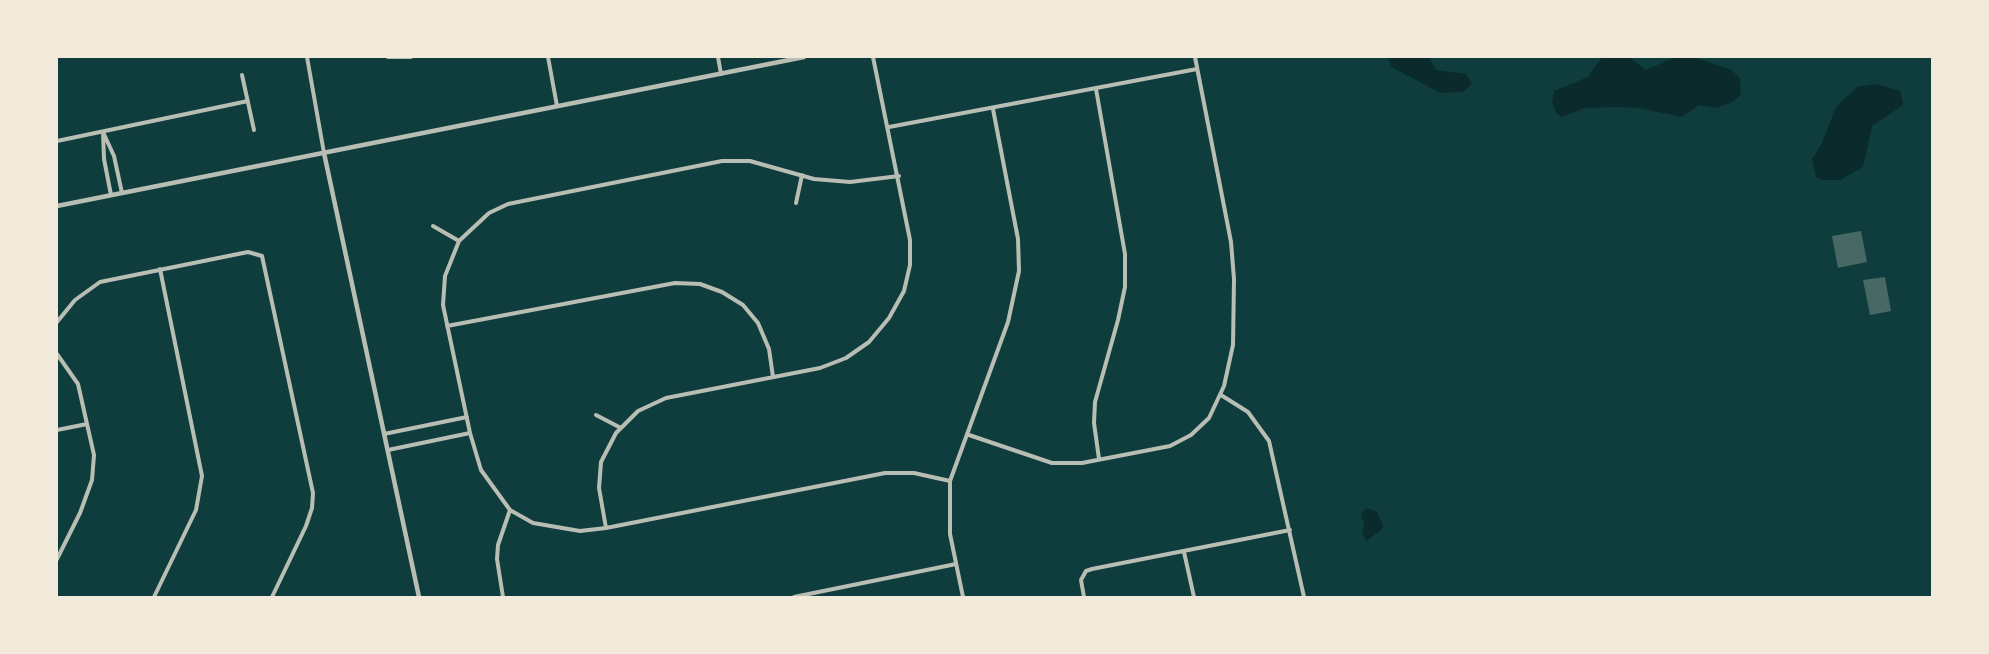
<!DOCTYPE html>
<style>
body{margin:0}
#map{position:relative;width:1989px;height:654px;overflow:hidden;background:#0f3d3e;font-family:"Fira Sans Condensed",sans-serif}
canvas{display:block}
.frame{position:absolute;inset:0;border:58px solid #f1e9da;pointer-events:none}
</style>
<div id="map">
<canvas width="1989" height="654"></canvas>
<div class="frame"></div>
</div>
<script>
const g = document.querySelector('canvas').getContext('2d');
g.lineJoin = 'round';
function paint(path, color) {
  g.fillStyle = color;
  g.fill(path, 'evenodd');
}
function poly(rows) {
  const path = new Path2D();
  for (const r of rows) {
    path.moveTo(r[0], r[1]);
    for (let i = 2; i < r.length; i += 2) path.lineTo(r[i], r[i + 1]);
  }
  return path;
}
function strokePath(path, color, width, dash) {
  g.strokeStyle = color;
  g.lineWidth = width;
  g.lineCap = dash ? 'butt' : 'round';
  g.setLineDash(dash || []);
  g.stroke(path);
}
const water = poly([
 [1388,57,1429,57,1436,70,1466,74,1472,84,1463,92,1441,93,1391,67],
 [1602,57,1629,57,1646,70,1676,57,1696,58,1732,70,1740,79,1741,94,1733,102,1716,108,1699,105,1682,117,1639,108,1614,107,1585,108,1562,117,1557,114,1552,103,1554,91,1588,77],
 [1876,84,1900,91,1903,105,1872,126,1863,167,1840,180,1823,180,1816,177,1812,159,1822,143,1836,107,1857,87],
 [1366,508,1376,511,1383,525,1381,530,1366,541,1362,532,1364,523,1361,514]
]);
const building = poly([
 [1861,231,1867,262,1838,268,1832,236],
 [1885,277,1891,311,1870,315,1863,280]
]);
const minor = poly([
 [307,57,324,153],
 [388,57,411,57],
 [548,57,557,106],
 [718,57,721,74],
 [242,75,254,130],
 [1096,89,1125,254,1125,287,1118,320,1095,402,1094,423,1099,459],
 [889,127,1197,69],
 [57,141,248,101],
 [899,176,850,182,814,179,750,161,722,161,508,204,489,213,459,241,445,276,443,305,470,433,481,470,510,510,533,523,580,531,606,528,885,473,914,473,950,481],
 [111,195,104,159,103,132,114,156,122,193],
 [796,203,802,175],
 [433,226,459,241],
 [57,322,75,300,100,282,248,252,262,256,313,493,312,508,306,526,272,597],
 [447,326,675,283,700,284,722,292,743,305,758,323,769,349,773,377],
 [57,354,78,384,94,455,92,480,80,513,57,559],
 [1221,395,1248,412,1269,441,1304,597],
 [596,415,621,428],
 [57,430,87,424],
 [384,434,467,417],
 [969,435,1052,463,1082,463,1170,446,1191,435,1209,418,1224,386,1233,345,1234,279,1231,242,1195,57],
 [388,450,470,433],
 [606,528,599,488,601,462,616,433,638,411,666,398,820,368,846,358,869,342,889,318,904,291,910,265,910,240,873,57],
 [1184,552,1194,597],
 [154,597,196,510,202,476,160,269],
 [503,597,497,559,498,545,510,510],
 [794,597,956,564],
 [963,597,950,534,950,481,1008,322,1019,271,1018,239,993,109],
 [1084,597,1081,580,1086,571,1092,569,1290,530]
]);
const tertiary = poly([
 [324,153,419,597],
 [57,206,804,57]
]);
paint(water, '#0a2a2b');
paint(building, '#486865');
strokePath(minor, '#b8beb3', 4);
strokePath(tertiary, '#b8beb3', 4.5);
</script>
